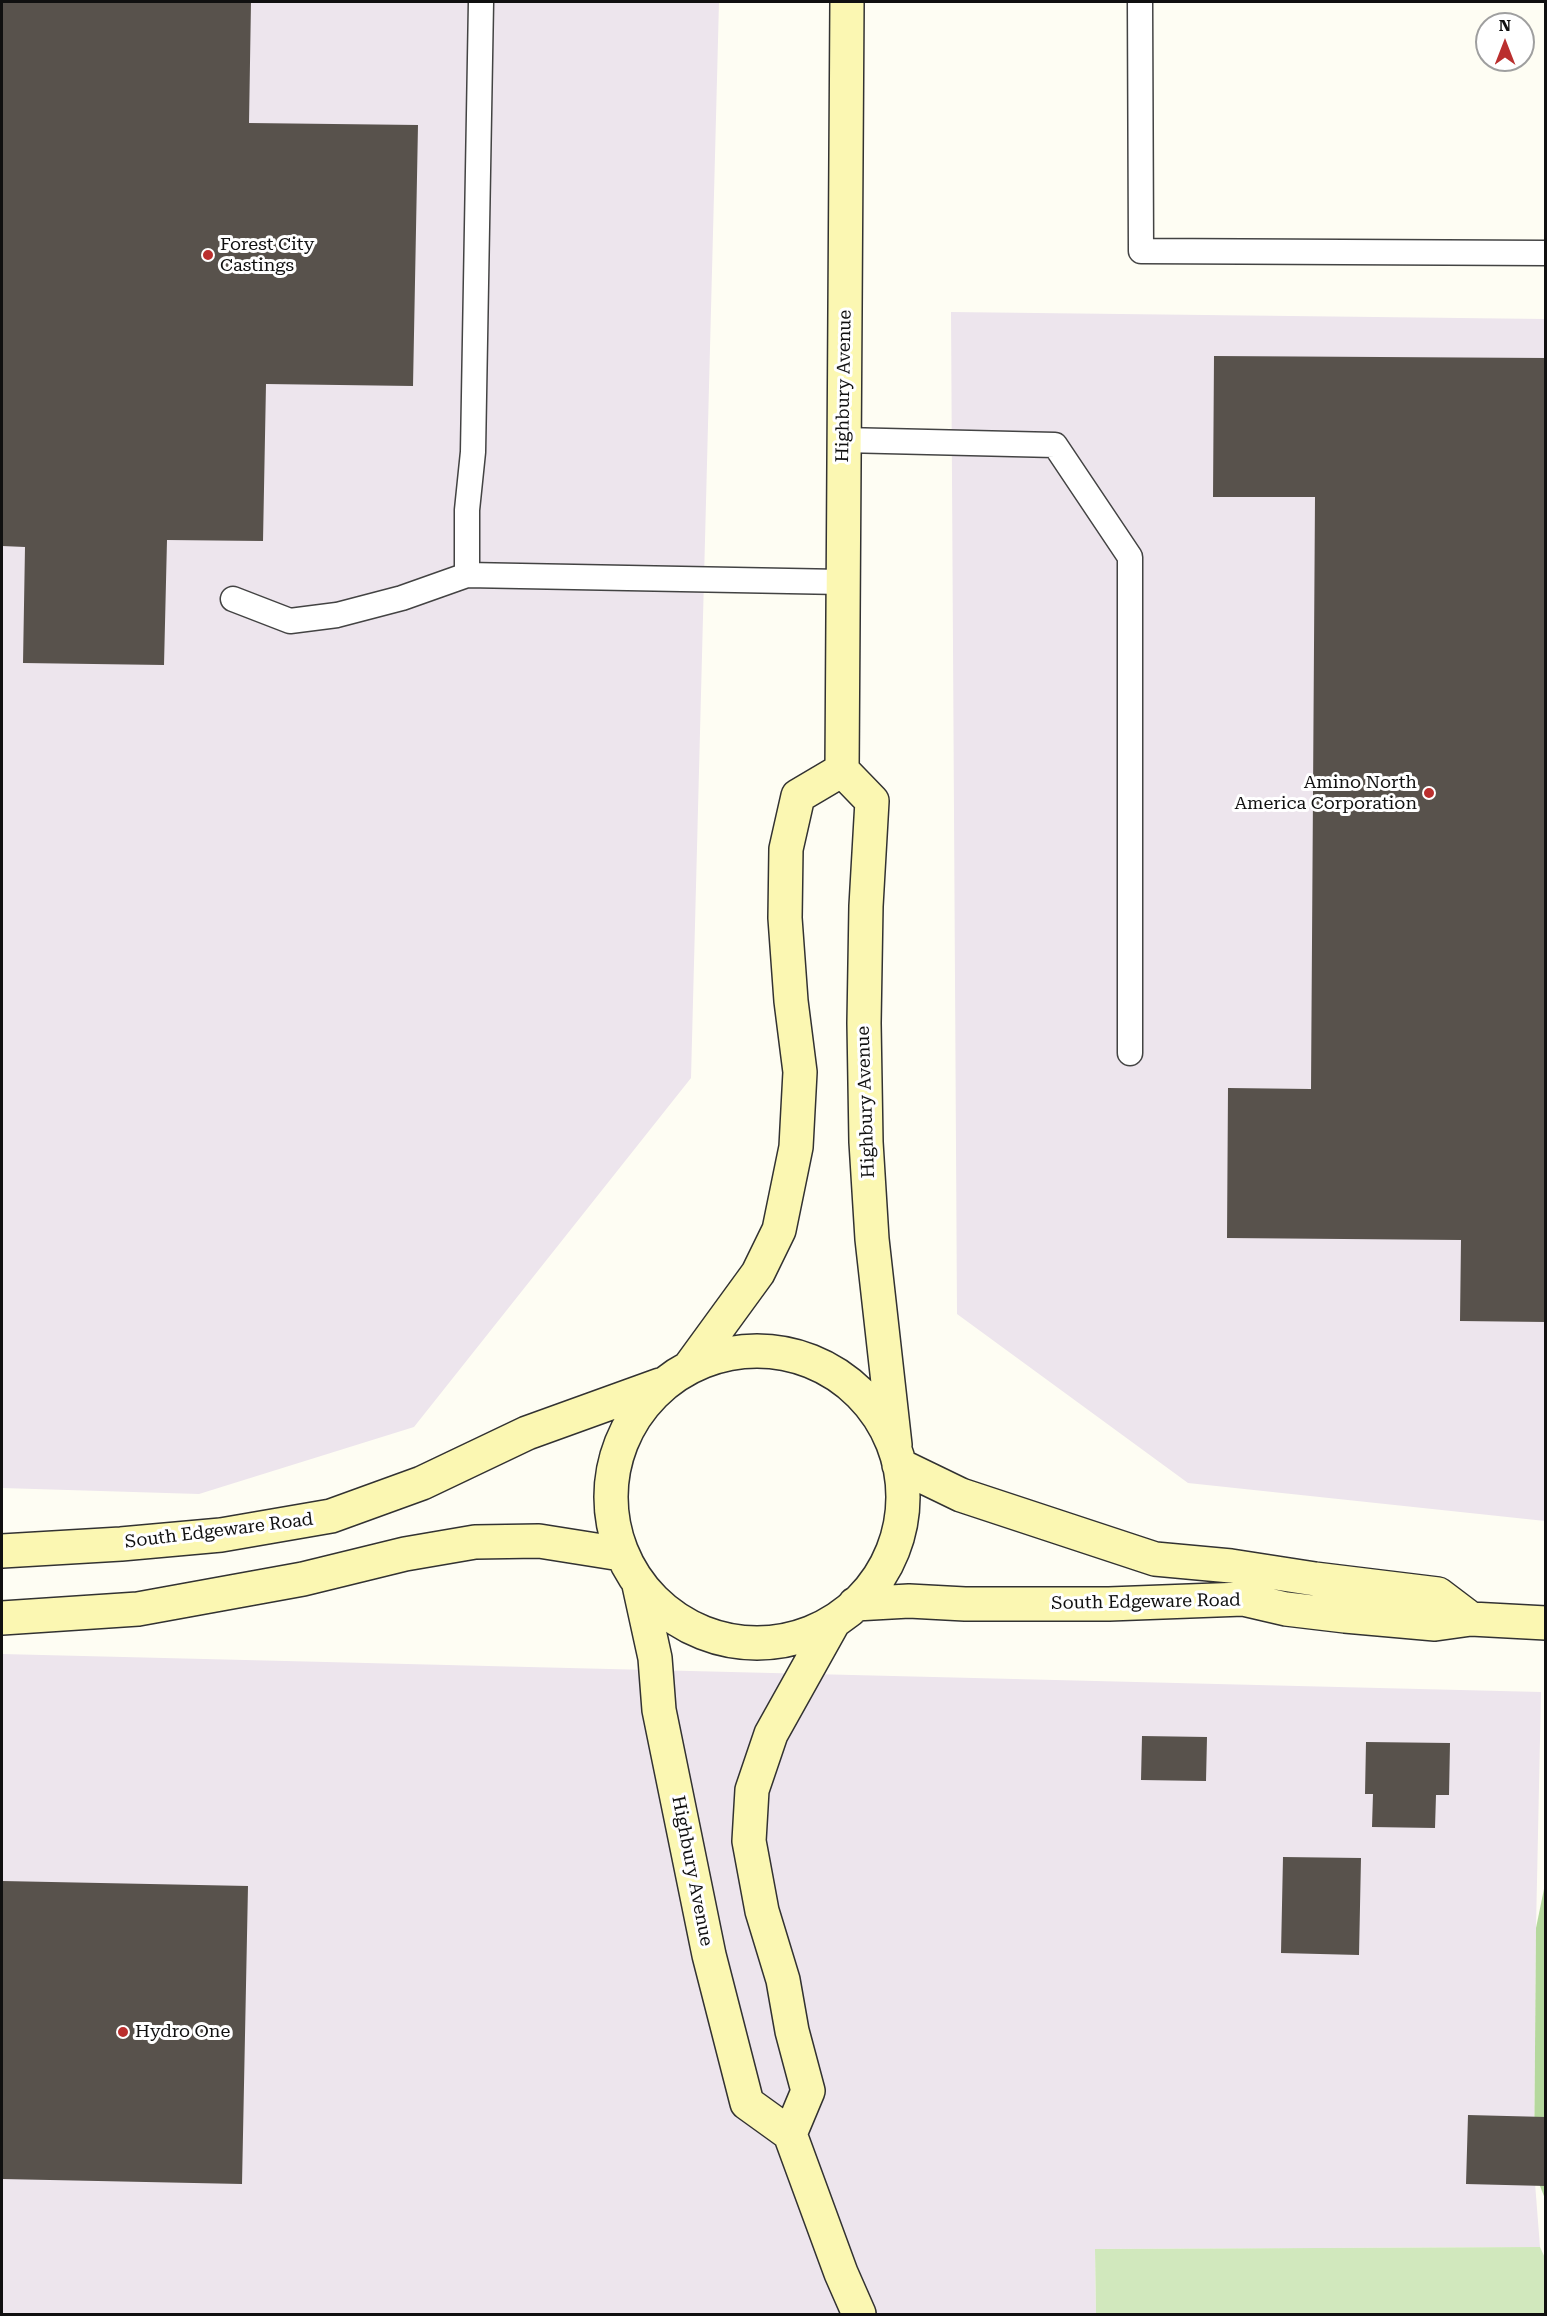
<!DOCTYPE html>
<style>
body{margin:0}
#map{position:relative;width:1547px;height:2316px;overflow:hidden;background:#fefdf3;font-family:"Roboto Serif",serif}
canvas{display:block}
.frame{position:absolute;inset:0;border:3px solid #101010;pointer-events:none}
.north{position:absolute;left:1475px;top:12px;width:60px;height:60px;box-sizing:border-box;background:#fff;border:2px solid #9f9f9f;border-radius:50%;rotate:0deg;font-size:16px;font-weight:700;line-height:24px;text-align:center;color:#101010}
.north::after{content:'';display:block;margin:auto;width:21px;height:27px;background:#ba2f2e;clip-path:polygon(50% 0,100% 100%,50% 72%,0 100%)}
</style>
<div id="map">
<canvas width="1547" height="2316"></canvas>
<div class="frame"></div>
<div class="north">N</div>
</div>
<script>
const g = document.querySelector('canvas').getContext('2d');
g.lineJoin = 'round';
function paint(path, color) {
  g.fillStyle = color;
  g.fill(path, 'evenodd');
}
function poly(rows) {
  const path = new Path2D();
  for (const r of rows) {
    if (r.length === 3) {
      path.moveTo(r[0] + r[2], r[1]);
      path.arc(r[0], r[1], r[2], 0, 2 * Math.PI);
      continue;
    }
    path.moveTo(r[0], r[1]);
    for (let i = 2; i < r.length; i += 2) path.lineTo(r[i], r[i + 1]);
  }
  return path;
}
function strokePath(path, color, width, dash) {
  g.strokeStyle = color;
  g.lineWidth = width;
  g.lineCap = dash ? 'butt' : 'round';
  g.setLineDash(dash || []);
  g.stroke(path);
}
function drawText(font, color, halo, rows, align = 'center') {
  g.font = font + ' "Roboto Serif",serif';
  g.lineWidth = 6;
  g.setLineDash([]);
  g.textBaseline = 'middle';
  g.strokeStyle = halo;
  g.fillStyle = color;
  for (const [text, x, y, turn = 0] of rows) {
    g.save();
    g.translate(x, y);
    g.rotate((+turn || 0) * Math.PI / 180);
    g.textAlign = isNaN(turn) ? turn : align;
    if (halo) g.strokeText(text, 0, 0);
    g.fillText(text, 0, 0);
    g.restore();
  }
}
const industrial = poly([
 [2,2,719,2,691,1078,414,1427,199,1494,2,1488],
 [951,312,1545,319,1545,1521,1188,1483,957,1314],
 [2,1654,1541,1692,1536,1928,1534,2170,1540,2247,1095,2249,1096,2314,2,2314]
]);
const green = poly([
 [1540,2247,1545,2258,1545,2314,1096,2314,1095,2249]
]);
const forest = poly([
 [1545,1884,1545,2199,1534,2170,1536,1928]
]);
const building = poly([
 [2,2,251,2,249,123,418,125,413,386,266,384,263,541,167,540,164,665,23,663,25,547,2,546],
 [1214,356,1546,358,1546,1322,1460,1321,1461,1240,1227,1238,1228,1088,1311,1089,1315,497,1213,497],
 [1142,1736,1207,1737,1206,1781,1141,1780],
 [1366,1742,1450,1743,1449,1795,1436,1795,1435,1828,1372,1827,1373,1794,1365,1794],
 [1283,1857,1361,1858,1359,1955,1281,1953],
 [2,1881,248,1886,242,2184,2,2179],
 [1468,2115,1546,2117,1545,2186,1466,2184]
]);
const lane = poly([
 [1140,2,1141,251,1546,253],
 [843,440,1055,445,1130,557,1130,1053],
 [467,575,842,582],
 [233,599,290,621,337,615,402,598,467,575,467,510,473,452,481,2]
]);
const secondary = poly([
 [847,2,842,770,872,801,866,906,864,1023,866,1142,872,1239,895,1445],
 [757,1497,146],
 [691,1365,758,1273,779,1230,796,1147,800,1072,791,1001,785,918,786,849,798,796,842,770],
 [899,1465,961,1495,1155,1559,1231,1566,1315,1579,1438,1594,1471,1619],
 [2,1551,121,1544,221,1535,331,1516,422,1483,527,1433,660,1385],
 [639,1585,655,1658,659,1710,709,1955,747,2103,790,2134,841,2273,859,2314],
 [855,1604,909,1601,965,1604,1109,1604,1243,1599,1286,1609,1345,1616,1435,1624,1471,1619,1546,1623],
 [2,1618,138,1609,303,1579,405,1554,475,1542,539,1541,621,1554],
 [790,2134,808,2091,792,2031,783,1980,762,1911,749,1841,752,1790,771,1734,833,1623]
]);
const markers = [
 [208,255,6,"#ba2f2e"],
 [1429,793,6,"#ba2f2e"],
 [123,2032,6,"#ba2f2e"]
];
const poiNames = [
 ["Forest City",220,245],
 ["Castings",220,266],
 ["Amino North",1417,783,"right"],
 ["America Corporation",1417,804,"right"],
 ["Hydro One",135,2032]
];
const streetNames = [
 ["Highbury Avenue",844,386,-89],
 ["Highbury Avenue",866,1102,-92],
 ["South Edgeware Road",219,1531,-7],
 ["South Edgeware Road",1146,1602,-1],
 ["Highbury Avenue",692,1871,79]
];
paint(industrial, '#ede5ed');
paint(green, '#d1e8bd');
paint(forest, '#b5d89d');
paint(building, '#58524c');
strokePath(lane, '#434343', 27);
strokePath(secondary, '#323232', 36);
strokePath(lane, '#fff', 24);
strokePath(secondary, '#fbf7b2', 33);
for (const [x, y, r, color] of markers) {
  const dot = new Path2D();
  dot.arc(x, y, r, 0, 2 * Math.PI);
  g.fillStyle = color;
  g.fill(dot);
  strokePath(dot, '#fff', 2);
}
drawText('18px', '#101010', '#fff', poiNames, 'left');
drawText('18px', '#101010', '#fff', streetNames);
</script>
